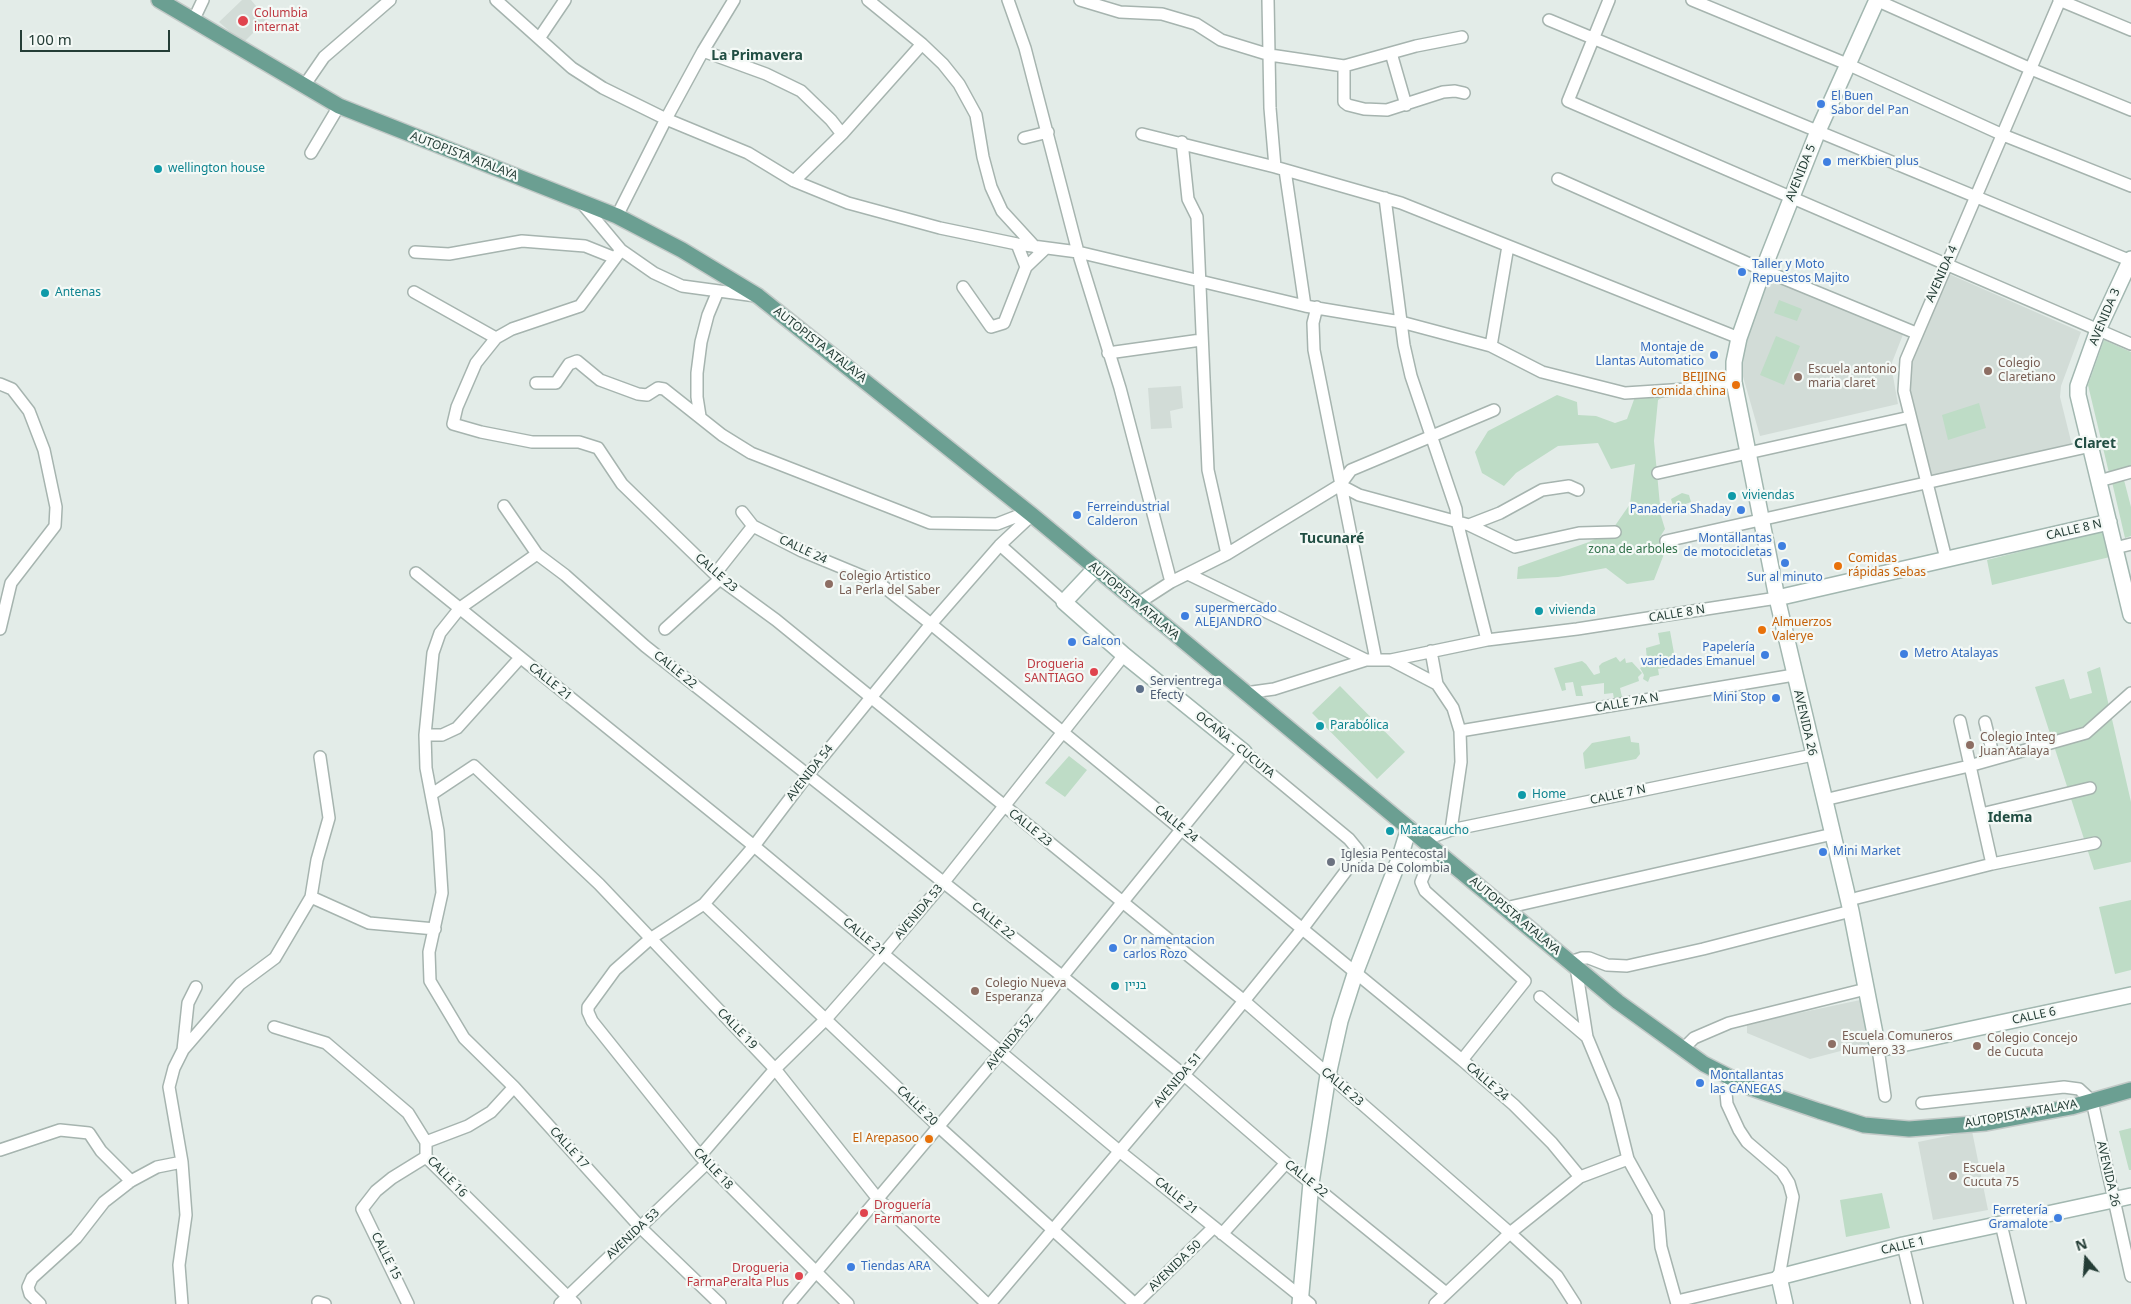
<!DOCTYPE html>
<meta charset="utf-8">
<style>
body{margin:0}
#map{position:relative;width:2131px;height:1304px;overflow:hidden;background:#e3ece8;font-family:"Noto Sans",sans-serif}
canvas{display:block}
.north{position:absolute;left:2061px;top:1234px;width:50px;height:50px;-webkit-text-stroke:4px #f4f9f6;paint-order:stroke;rotate:342deg;font-size:14px;font-weight:700;line-height:20px;text-align:center;color:#243d36}
.north::after{content:'';display:block;margin:auto;width:18px;height:22px;background:#243d36;clip-path:polygon(50% 0,100% 100%,50% 72%,0 100%)}
.scale{position:absolute;left:20px;top:30px;width:150px;height:22px;box-sizing:border-box;border:2px solid #243d36;border-top:0;padding-left:6px;font-size:15px;line-height:18px;white-space:nowrap;color:#243d36;-webkit-text-stroke:4px #f4f9f6;paint-order:stroke}
</style>
<div id="map">
<canvas width="2131" height="1304"></canvas>
<div class="north">N</div>
<div class="scale">100 m</div>
</div>
<script>
const g = document.querySelector('canvas').getContext('2d');
g.lineJoin = 'round';
function paint(path, color) {
  g.fillStyle = color;
  g.fill(path, 'evenodd');
}
function poly(rows) {
  const path = new Path2D();
  for (const r of rows) {
    path.moveTo(r[0], r[1]);
    for (let i = 2; i < r.length; i += 2) path.lineTo(r[i], r[i + 1]);
  }
  return path;
}
function strokePath(path, color, width, dash) {
  g.strokeStyle = color;
  g.lineWidth = width;
  g.lineCap = dash ? 'butt' : 'round';
  g.setLineDash(dash || []);
  g.stroke(path);
}
function drawText(font, color, halo, rows, align = 'center') {
  g.font = font + ' "Noto Sans",Heebo,sans-serif';
  g.lineWidth = 4.5;
  g.setLineDash([]);
  g.textBaseline = 'middle';
  g.strokeStyle = halo;
  g.fillStyle = color;
  for (const [text, x, y, turn = 0] of rows) {
    g.save();
    g.translate(x, y);
    g.rotate((+turn || 0) * Math.PI / 180);
    g.textAlign = isNaN(turn) ? turn : align;
    if (halo) g.strokeText(text, 0, 0);
    g.fillText(text, 0, 0);
    g.restore();
  }
}
const built = poly([
 [242,0,251,0,267,19,243,43,219,22],
 [1949,274,2081,332,2061,386,2060,397,2072,445,1931,479,1908,383,1912,359],
 [1769,275,1904,332,1891,365,1898,404,1760,436,1742,373,1745,345],
 [1181,386,1183,408,1170,411,1172,428,1151,429,1148,388],
 [1865,999,1875,1042,1810,1059,1747,1033,1747,1024],
 [1972,1131,1988,1210,1933,1220,1918,1142]
]);
const green = poly([
 [1779,300,1802,309,1797,321,1774,313],
 [1776,336,1800,346,1784,385,1760,375],
 [2104,340,2131,352,2131,467,2109,473,2088,385],
 [1670,393,1658,400,1654,441,1661,516,1665,529,1660,537,1664,554,1654,580,1627,584,1606,568,1558,577,1517,579,1518,567,1589,542,1612,530,1630,504,1635,464,1611,469,1598,443,1558,446,1516,473,1504,486,1482,473,1475,452,1488,431,1557,395,1577,402,1578,415,1596,416,1615,423,1627,419,1636,394],
 [1979,403,1986,428,1948,440,1942,415],
 [2124,480,2131,507,2131,536,2125,538,2112,482],
 [1682,493,1689,495,1691,502,1680,506,1680,513,1676,515,1671,499],
 [2102,531,2110,557,1992,585,1987,560],
 [1670,631,1674,653,1673,666,1658,669,1659,675,1650,677,1648,682,1643,679,1644,675,1640,668,1643,666,1643,662,1647,662,1646,648,1660,644,1658,633],
 [1616,657,1620,662,1625,658,1626,663,1632,662,1642,673,1638,677,1639,681,1620,688,1622,697,1614,699,1613,693,1604,694,1604,683,1581,686,1583,696,1576,696,1573,682,1565,683,1566,690,1562,691,1554,668,1582,661,1586,664,1594,675,1600,673,1599,666,1602,663],
 [2100,667,2131,802,2131,862,2094,870,2035,687,2064,679,2070,699,2092,693,2087,672],
 [1340,686,1405,752,1377,779,1312,713],
 [1630,736,1631,742,1639,743,1640,754,1636,759,1585,769,1583,753,1592,743],
 [1069,756,1087,770,1065,797,1045,783],
 [2131,900,2131,970,2115,974,2099,907],
 [2131,1128,2131,1170,2129,1170,2119,1131],
 [1882,1193,1890,1228,1846,1237,1840,1200]
]);
const street = poly([
 [496,0,572,68,603,88,666,119,748,153,794,181,848,203,940,228,1017,244,1078,252,1305,306,1401,322,1491,346,1542,372,1625,393,1687,389,1734,382],
 [868,0,922,44,943,64,959,84,976,115,983,157,991,187,1002,211,1035,247],
 [1008,0,1025,48,1078,252,1120,388,1171,582],
 [1080,0,1120,12,1162,14,1196,24,1221,40,1270,55,1344,66,1416,46,1462,37],
 [1268,0,1270,108,1275,167],
 [1609,0,1568,101,2131,344],
 [1692,0,1847,64,2003,135,2131,186],
 [1876,0,2031,69,2131,110],
 [2059,0,2131,30],
 [1549,20,2131,261],
 [193,21,203,0],
 [540,37,565,0],
 [703,51,766,74,801,91,831,120,842,134],
 [1391,53,1406,105],
 [1344,66,1344,102,1348,105,1364,109,1387,110,1443,92,1455,91,1464,93],
 [304,86,324,57,390,0],
 [1142,134,1275,167,1401,203,1739,338],
 [1024,138,1048,132],
 [1182,142,1188,199,1197,217,1208,470,1227,554],
 [311,153,339,106],
 [1285,170,1305,306],
 [1558,179,1763,270,1916,333],
 [794,181,842,134,922,44],
 [1385,198,1404,345,1411,376,1456,509,1457,521,1487,640],
 [580,201,621,250,654,273,682,286,756,296],
 [617,216,666,119,703,51,734,0],
 [621,250,580,306,512,329,496,338,476,363,457,407,453,424,481,432,532,442,579,442,598,448,622,484,720,579,776,620,1243,1000,1510,1233,1557,1276,1575,1304],
 [415,252,449,254,522,241,585,246,615,258],
 [1026,267,1046,248],
 [963,287,991,327,1004,323,1026,267,1017,244],
 [414,292,496,338],
 [1317,307,1313,323,1314,350,1376,660],
 [1491,346,1508,246],
 [1108,353,1201,340],
 [536,383,556,383,569,364,577,361,600,380,638,394,647,395,658,388,664,389,722,435,751,453,930,523,997,524,1028,512],
 [0,384,12,389,29,411,44,450,56,507,55,526,11,583,0,629],
 [700,416,697,397,697,373,701,342,708,315,718,291],
 [1658,473,1910,417],
 [2099,481,2131,472],
 [1340,485,1359,495,1469,525,1500,513,1542,490,1569,486,1578,490],
 [504,506,537,554,565,575,645,646,1063,977,1184,1075,1286,1163,1446,1293],
 [742,512,753,526,802,551,879,583,931,624,1462,1060,1514,1105,1552,1143,1580,1177],
 [1469,525,1515,547,1579,533,1615,532],
 [1666,541,2091,446],
 [1000,545,1064,602],
 [2115,548,2131,544],
 [537,554,460,608,440,633,433,653,425,735,426,768,438,831,442,893,429,952,430,981,464,1038,514,1087,641,1228,720,1304],
 [1946,559,1904,391,1906,360,2060,0],
 [416,573,754,846,1118,1150,1310,1304],
 [715,574,753,526],
 [1188,574,1366,660],
 [1137,604,1171,582,1227,554,1340,485,1351,470,1494,410],
 [665,629,720,579],
 [1431,651,1437,684],
 [1391,660,1437,684,1453,708,1460,731,1461,762,1451,830],
 [1245,693,1274,689,1366,660,1391,660,1487,640,1577,629,1777,598],
 [1960,721,1992,864],
 [1985,722,1994,758],
 [1460,731,1794,675],
 [425,735,442,735,457,728,520,658],
 [432,794,474,766,599,884,775,1069,878,1199,987,1304],
 [1824,800,1969,766,2086,733,2131,693],
 [1981,814,2090,788],
 [1424,840,1451,830,1813,755],
 [1443,856,1427,867,1421,882,1425,891,1525,981,1462,1060],
 [1400,857,1427,867],
 [311,897,369,923,435,929],
 [1857,898,1992,864,2095,843],
 [704,904,939,1127,1135,1304],
 [1505,908,1833,834],
 [1570,962,1582,958,1589,958,1607,965,1627,966,1703,949,1851,911],
 [1576,967,1587,1037,1614,1102,1628,1159,1658,1213,1661,1247,1677,1304],
 [1540,997,1587,1037],
 [274,1027,326,1043,408,1113,426,1142,426,1157,575,1304],
 [1878,1049,1885,1096],
 [183,1050,188,1003,196,987],
 [1682,1050,1694,1038,1729,1023,1866,989],
 [1922,1103,2064,1087,2079,1089,2092,1101,2131,1276],
 [426,1142,468,1126,491,1112,514,1087],
 [0,1150,60,1130,89,1133,101,1151,131,1181],
 [700,1156,775,1069,826,1019,884,953,944,882,1124,655],
 [2001,1224,2020,1304],
 [1222,1234,1286,1163],
 [1903,1245,1917,1304],
 [1677,1301,1779,1277,1793,1197,1789,1183,1782,1172,1747,1142,1739,1130,1727,1104,1726,1093,1731,1079],
 [318,1302,325,1304],
 [40,1304,30,1294,28,1287,32,1278,76,1238,104,1202,131,1181,157,1167,182,1162],
 [182,1304,179,1265,186,1215,182,1162,169,1087,174,1068,183,1050,240,984,275,958,311,897,317,860,329,818,320,757],
 [408,1304,362,1209,376,1191,392,1178,426,1157],
 [560,1304,706,1164],
 [789,1304,1002,1051,1244,752,1349,839,1358,850,1358,855,1303,928,1184,1075,990,1304],
 [848,1304,700,1156,592,1021,588,1012,588,1007,615,970,650,939,704,904,754,846,807,776,931,624,1000,545,1032,515],
 [1135,1304,1214,1227],
 [1435,1304,1510,1233,1580,1177,1628,1159]
]);
const secondary = poly([
 [1877,0,1818,131,1763,270,1739,338,1734,362,1734,382,1777,598,1851,911,1878,1049,2131,995],
 [2131,259,2098,330,2078,386,2078,395,2131,615],
 [1095,569,1064,602,1124,655,1244,752],
 [1777,598,2109,522],
 [1300,1304,1311,1183,1328,1075,1340,1021,1356,971,1400,857,1409,828],
 [1785,1304,1779,1277,1903,1245,2131,1196]
]);
const primary = poly([
 [159,0,339,106,617,216,682,250,758,296,1032,515,1618,1002,1704,1064,1751,1088,1819,1111,1864,1125,1909,1129,1986,1123,2071,1107,2131,1090]
]);
const markers = [
 [243,21,6,"#e0444e"],
 [1821,104,5,"#3f7fe0"],
 [1827,162,5,"#3f7fe0"],
 [158,169,5,"#0f9aa8"],
 [1742,272,5,"#3f7fe0"],
 [45,293,5,"#0f9aa8"],
 [1714,355,5,"#3f7fe0"],
 [1988,371,5,"#8d6e63"],
 [1798,377,5,"#8d6e63"],
 [1736,385,5,"#e8710a"],
 [1732,496,5,"#0f9aa8"],
 [1741,510,5,"#3f7fe0"],
 [1077,515,5,"#3f7fe0"],
 [1782,546,5,"#3f7fe0"],
 [1785,563,5,"#3f7fe0"],
 [1838,566,5,"#e8710a"],
 [829,584,5,"#8d6e63"],
 [1539,611,5,"#0f9aa8"],
 [1185,616,5,"#3f7fe0"],
 [1762,630,5,"#e8710a"],
 [1072,642,5,"#3f7fe0"],
 [1904,654,5,"#3f7fe0"],
 [1765,655,5,"#3f7fe0"],
 [1094,672,5,"#e0444e"],
 [1140,689,5,"#5c6f8a"],
 [1776,698,5,"#3f7fe0"],
 [1320,726,5,"#0f9aa8"],
 [1970,745,5,"#8d6e63"],
 [1522,795,5,"#0f9aa8"],
 [1390,831,5,"#0f9aa8"],
 [1823,852,5,"#3f7fe0"],
 [1331,862,5,"#6b7280"],
 [1113,948,5,"#3f7fe0"],
 [1115,986,5,"#0f9aa8"],
 [975,991,5,"#8d6e63"],
 [1832,1044,5,"#8d6e63"],
 [1977,1046,5,"#8d6e63"],
 [1700,1083,5,"#3f7fe0"],
 [929,1139,5,"#e8710a"],
 [1953,1176,5,"#8d6e63"],
 [864,1213,5,"#e0444e"],
 [2058,1218,5,"#3f7fe0"],
 [851,1267,5,"#3f7fe0"],
 [799,1276,5,"#e0444e"]
];
const healthNames = [
 ["Columbia",254,14],
 ["internat",254,28],
 ["Drogueria",1084,665,"right"],
 ["SANTIAGO",1084,679,"right"],
 ["Droguería",874,1206],
 ["Farmanorte",874,1220],
 ["Drogueria",789,1269,"right"],
 ["FarmaPeralta Plus",789,1283,"right"]
];
const shopNames = [
 ["El Buen",1831,97],
 ["Sabor del Pan",1831,111],
 ["merKbien plus",1837,162],
 ["Taller y Moto",1752,265],
 ["Repuestos Majito",1752,279],
 ["Montaje de",1704,348,"right"],
 ["Llantas Automatico",1704,362,"right"],
 ["Ferreindustrial",1087,508],
 ["Calderon",1087,522],
 ["Panaderia Shaday",1731,510,"right"],
 ["Montallantas",1772,539,"right"],
 ["de motocicletas",1772,553,"right"],
 ["Sur al minuto",1785,578,"center"],
 ["supermercado",1195,609],
 ["ALEJANDRO",1195,623],
 ["Galcon",1082,642],
 ["Papelería",1755,648,"right"],
 ["variedades Emanuel",1755,662,"right"],
 ["Metro Atalayas",1914,654],
 ["Mini Stop",1766,698,"right"],
 ["Mini Market",1833,852],
 ["Or namentacion",1123,941],
 ["carlos Rozo",1123,955],
 ["Montallantas",1710,1076],
 ["las CANECAS",1710,1090],
 ["Ferretería",2048,1211,"right"],
 ["Gramalote",2048,1225,"right"],
 ["Tiendas ARA",861,1267]
];
const streetNames = [
 ["AUTOPISTA ATALAYA",464,156,21],
 ["AVENIDA 5",1801,173,-68],
 ["AVENIDA 4",1942,274,-66],
 ["AVENIDA 3",2105,317,-67],
 ["AUTOPISTA ATALAYA",820,345,38],
 ["CALLE 8 N",2074,530,-13],
 ["CALLE 24",803,550,25],
 ["CALLE 23",716,573,41],
 ["AUTOPISTA ATALAYA",1134,601,40],
 ["CALLE 8 N",1677,614,-9],
 ["CALLE 22",675,670,39],
 ["CALLE 21",550,682,39],
 ["CALLE 7A N",1627,703,-10],
 ["AVENIDA 26",1805,723,77],
 ["OCAÑA - CUCUTA",1235,745,39],
 ["AVENIDA 54",810,773,-52],
 ["CALLE 7 N",1618,795,-12],
 ["CALLE 24",1176,824,39],
 ["CALLE 23",1030,828,39],
 ["AVENIDA 53",919,912,-50],
 ["AUTOPISTA ATALAYA",1515,916,40],
 ["CALLE 22",993,921,39],
 ["CALLE 21",864,937,40],
 ["CALLE 6",2034,1016,-12],
 ["CALLE 19",737,1029,46],
 ["AVENIDA 52",1010,1042,-51],
 ["AVENIDA 51",1178,1080,-50],
 ["CALLE 24",1487,1082,41],
 ["CALLE 23",1342,1087,41],
 ["CALLE 20",917,1106,44],
 ["AUTOPISTA ATALAYA",2021,1114,-10],
 ["CALLE 17",569,1148,48],
 ["CALLE 18",713,1169,47],
 ["AVENIDA 26",2108,1174,77],
 ["CALLE 16",447,1177,46],
 ["CALLE 22",1306,1179,39],
 ["CALLE 21",1176,1196,39],
 ["AVENIDA 53",633,1234,-43],
 ["CALLE 1",1903,1246,-13],
 ["CALLE 15",386,1256,63],
 ["AVENIDA 50",1175,1266,-44]
];
const cultureNames = [
 ["wellington house",168,169],
 ["Antenas",55,293],
 ["viviendas",1742,496],
 ["vivienda",1549,611],
 ["Parabólica",1330,726],
 ["Home",1532,795],
 ["Matacaucho",1400,831],
 ["בניין",1125,986]
];
const educationNames = [
 ["Colegio",1998,364],
 ["Claretiano",1998,378],
 ["Escuela antonio",1808,370],
 ["maria claret",1808,384],
 ["Colegio Artistico",839,577],
 ["La Perla del Saber",839,591],
 ["Colegio Integ",1980,738],
 ["Juan Atalaya",1980,752],
 ["Colegio Nueva",985,984],
 ["Esperanza",985,998],
 ["Escuela Comuneros",1842,1037],
 ["Numero 33",1842,1051],
 ["Colegio Concejo",1987,1039],
 ["de Cucuta",1987,1053],
 ["Escuela",1963,1169],
 ["Cucuta 75",1963,1183]
];
const foodNames = [
 ["BEIJING",1726,378],
 ["comida china",1726,392],
 ["Comidas",1848,559,"left"],
 ["rápidas Sebas",1848,573,"left"],
 ["Almuerzos",1772,623,"left"],
 ["Valerye",1772,637,"left"],
 ["El Arepasoo",919,1139]
];
const parkNames = [
 ["zona de arboles",1633,550]
];
const serviceNames = [
 ["Servientrega",1150,682],
 ["Efecty",1150,696]
];
const worshipNames = [
 ["Iglesia Pentecostal",1341,855],
 ["Unida De Colombia",1341,869]
];
const neighbourhoodNames = [
 ["La Primavera",757,56],
 ["Claret",2095,444],
 ["Tucunaré",1332,539],
 ["Idema",2010,818]
];
paint(built, '#d2dcd7');
paint(green, '#bedcc6');
strokePath(street, '#a6b4af', 14);
strokePath(secondary, '#a2b7b0', 18);
strokePath(primary, '#c2c9c7', 18);
strokePath(street, '#fff', 11);
strokePath(secondary, '#fff', 15);
strokePath(primary, '#6b9f92', 15);
for (const [x, y, r, color] of markers) {
  const dot = new Path2D();
  dot.arc(x, y, r, 0, 2 * Math.PI);
  g.fillStyle = color;
  g.fill(dot);
  strokePath(dot, '#f4f9f6', 2);
}
drawText('12px', '#be3a42', '#f4f9f6', healthNames, 'left');
drawText('12px', '#366cbe', '#f4f9f6', shopNames, 'left');
drawText('12px', '#243d36', '#f4f9f6', streetNames);
drawText('12px', '#0d838f', '#f4f9f6', cultureNames, 'left');
drawText('12px', '#785e54', '#f4f9f6', educationNames, 'left');
drawText('12px', '#c56008', '#f4f9f6', foodNames, 'right');
drawText('12px', '#30714a', '#f4f9f6', parkNames);
drawText('12px', '#4e5e75', '#f4f9f6', serviceNames, 'left');
drawText('12px', '#5b616d', '#f4f9f6', worshipNames, 'left');
drawText('bold 14px', '#214e43', '#f4f9f6', neighbourhoodNames);
</script>
